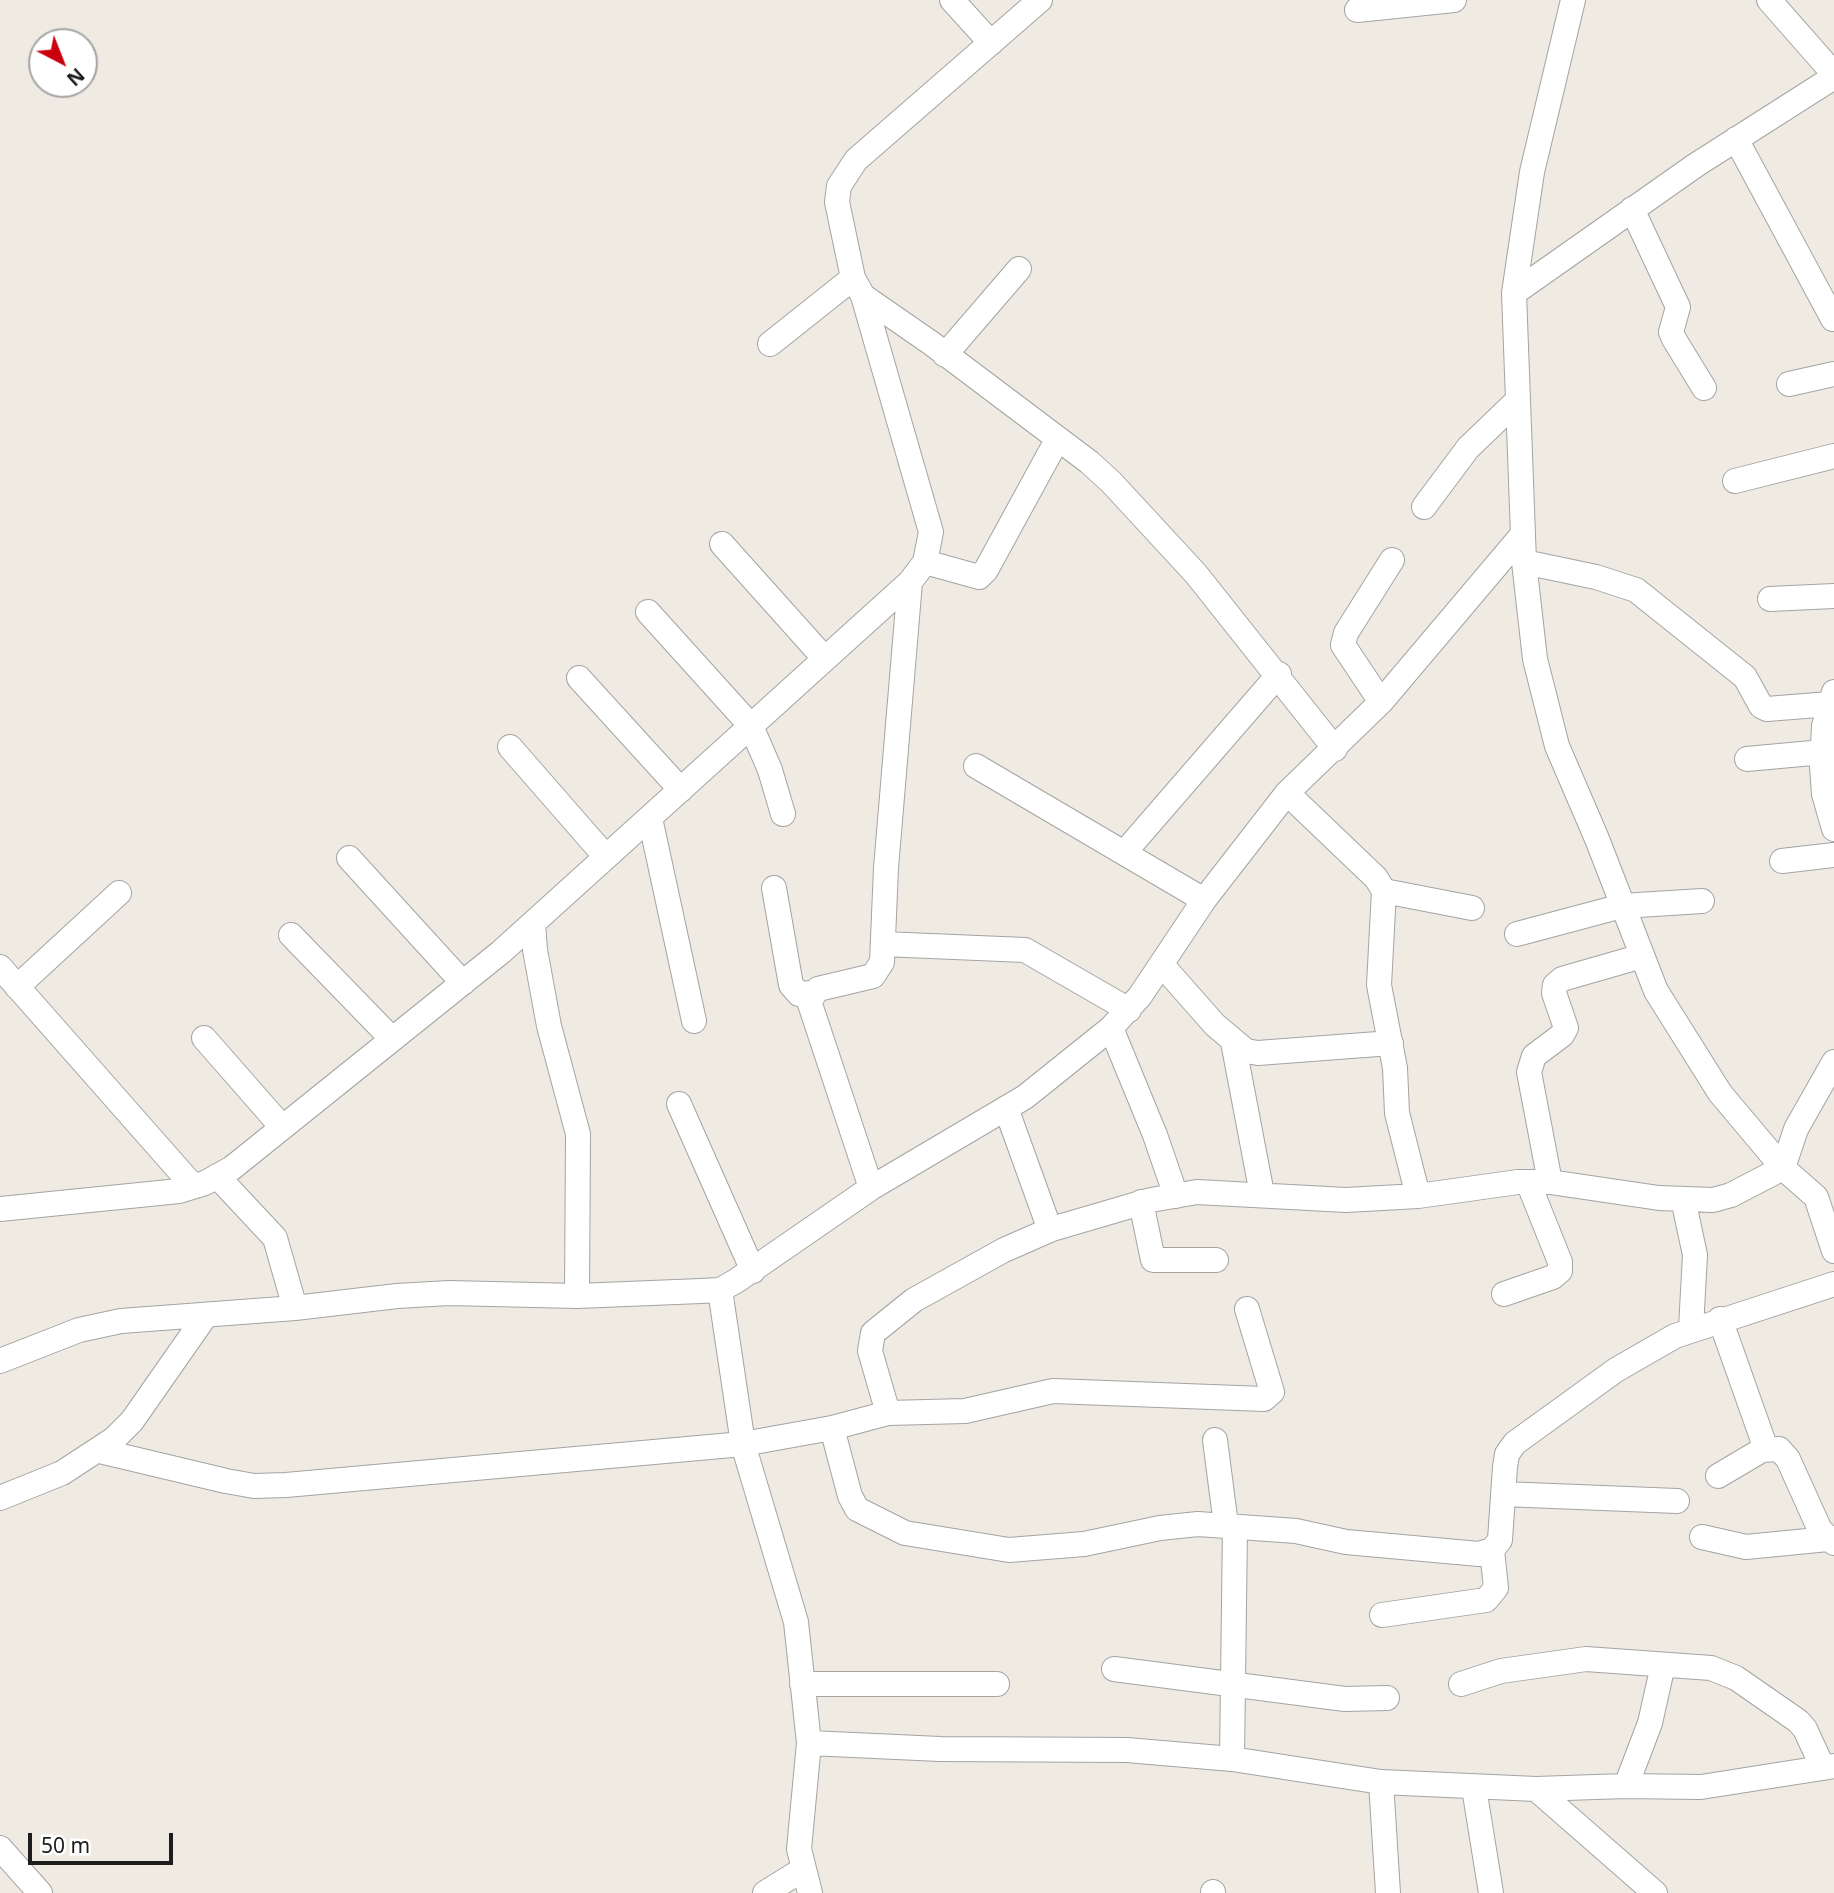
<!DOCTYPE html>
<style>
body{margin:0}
#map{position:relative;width:1834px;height:1893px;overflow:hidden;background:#efeae2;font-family:"Noto Sans",sans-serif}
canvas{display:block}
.north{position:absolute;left:28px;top:28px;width:70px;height:70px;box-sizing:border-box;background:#fff;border:2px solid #a5a5a5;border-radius:50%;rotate:138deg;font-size:19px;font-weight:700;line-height:28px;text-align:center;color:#1d1d1d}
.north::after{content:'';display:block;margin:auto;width:24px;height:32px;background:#ca000e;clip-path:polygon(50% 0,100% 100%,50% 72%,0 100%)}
.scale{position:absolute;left:28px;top:1833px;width:145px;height:32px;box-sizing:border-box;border:4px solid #1d1d1d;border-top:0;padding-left:9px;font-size:21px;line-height:24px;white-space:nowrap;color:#1d1d1d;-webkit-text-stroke:5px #fff;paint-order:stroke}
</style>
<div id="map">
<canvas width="1834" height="1893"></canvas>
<div class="north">N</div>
<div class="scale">50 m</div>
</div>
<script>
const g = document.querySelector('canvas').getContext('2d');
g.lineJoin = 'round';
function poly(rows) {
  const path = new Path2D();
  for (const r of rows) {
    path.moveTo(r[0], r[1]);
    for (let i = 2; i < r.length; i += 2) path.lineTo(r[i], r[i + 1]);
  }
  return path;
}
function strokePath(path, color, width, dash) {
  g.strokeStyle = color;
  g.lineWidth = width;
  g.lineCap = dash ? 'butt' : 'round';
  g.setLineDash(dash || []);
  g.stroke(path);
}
const minor = poly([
 [952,0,991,43],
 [1573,0,1532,172,1514,293,1524,562,1535,659,1557,746,1597,839,1656,991,1720,1093,1783,1168,1816,1197,1834,1251],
 [1769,0,1834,74],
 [1357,10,1454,0],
 [1736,139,1833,319],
 [1632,209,1678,307,1671,332,1674,339,1704,388],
 [1514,293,1696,165,1834,77],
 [863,296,931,343,1089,462,1111,482,1196,574,1335,749],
 [770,344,853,278],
 [945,355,1019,269],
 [1789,384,1834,374],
 [1735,481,1834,456],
 [1424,507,1468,448,1518,400],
 [722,544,825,659],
 [925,562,979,577,986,570,1057,440],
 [1524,562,1596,577,1636,590,1745,677,1761,706,1767,709,1830,704],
 [1770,599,1834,596],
 [648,612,751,726,770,770,783,814],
 [579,678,681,790],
 [1834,692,1824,726,1822,766,1824,794,1834,829],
 [1381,702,1343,645,1346,633,1392,560],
 [510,747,606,857],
 [1747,759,1823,752],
 [976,766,1204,900],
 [1287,793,1376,878,1384,891,1379,985,1395,1068,1397,1113,1418,1196],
 [650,818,694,1021],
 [1124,853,1279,674],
 [349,858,463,983],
 [1782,861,1834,855],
 [774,888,791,985,799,994,812,993],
 [1384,891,1472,908],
 [533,923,535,950,549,1026,578,1134,577,1296],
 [1517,934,1622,906,1702,901],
 [291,935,392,1039],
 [883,944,1025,950,1129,1010],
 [1162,965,1215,1025,1246,1051,1258,1053,1391,1043],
 [0,967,193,1186],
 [17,987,119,893],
 [1111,1028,1155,1135,1176,1196],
 [204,1038,282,1127],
 [1233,1042,1262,1194],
 [679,1104,753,1271],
 [1006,1108,1050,1230],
 [217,1176,275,1238,295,1308],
 [1550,1182,1529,1072,1534,1056,1562,1035,1566,1028,1554,993,1555,985,1562,979,1642,956],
 [871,1188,809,1001,818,989,873,976,882,962,886,868,910,582],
 [1683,1199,1695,1255,1691,1328],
 [1141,1202,1153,1260,1216,1260],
 [0,1209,179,1191,205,1183,232,1168,501,952,910,582,925,562,931,532,863,296,853,278,837,202,839,186,856,160,1040,0],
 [720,1290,743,1444,796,1622,809,1743,799,1849,810,1893],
 [1504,1294,1553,1277,1560,1271,1560,1262,1528,1182],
 [1720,1319,1766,1449],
 [0,1361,79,1330,121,1321,295,1308,397,1296,449,1293,577,1296,701,1291,720,1290,736,1281,871,1188,1025,1097,1111,1028,1140,996,1204,900,1287,793,1381,702,1523,534],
 [888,1413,870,1351,873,1333,914,1300,1004,1250,1052,1229,1151,1200,1197,1192,1346,1200,1418,1196,1518,1182,1550,1182,1659,1198,1713,1200,1731,1195,1783,1168,1796,1129,1834,1062],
 [832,1428,850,1496,857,1509,905,1533,1009,1550,1084,1544,1160,1528,1198,1524,1296,1531,1346,1542,1479,1554,1492,1550,1500,1540,1505,1467,1507,1454,1515,1443,1616,1370,1675,1336,1834,1284],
 [1215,1440,1226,1525],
 [100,1451,226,1481,254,1486,286,1485,743,1444,832,1428,888,1413,965,1411,1053,1391,1264,1399,1272,1392,1247,1309],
 [1718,1476,1762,1450,1779,1449,1788,1459,1820,1530,1834,1543],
 [1503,1494,1677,1501],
 [0,1498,62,1473,114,1439,132,1421,206,1315],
 [1702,1537,1746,1547,1828,1539],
 [1382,1615,1486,1600,1496,1588,1492,1550],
 [1114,1669,1345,1699,1387,1698],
 [802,1684,997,1684],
 [1461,1684,1501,1671,1586,1659,1711,1668,1736,1678,1798,1721,1805,1729,1823,1768],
 [809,1743,940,1749,1127,1750,1232,1759,1235,1527],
 [1232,1759,1381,1782,1536,1789,1626,1786,1701,1787,1834,1766],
 [1381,1782,1388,1893],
 [1626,1786,1650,1723,1663,1665],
 [1474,1788,1491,1893],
 [1536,1789,1655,1893],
 [0,1848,40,1893],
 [1213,1892,1213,1893],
 [765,1893,802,1870]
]);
strokePath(minor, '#a4a4a4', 26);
strokePath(minor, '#fff', 24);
</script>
